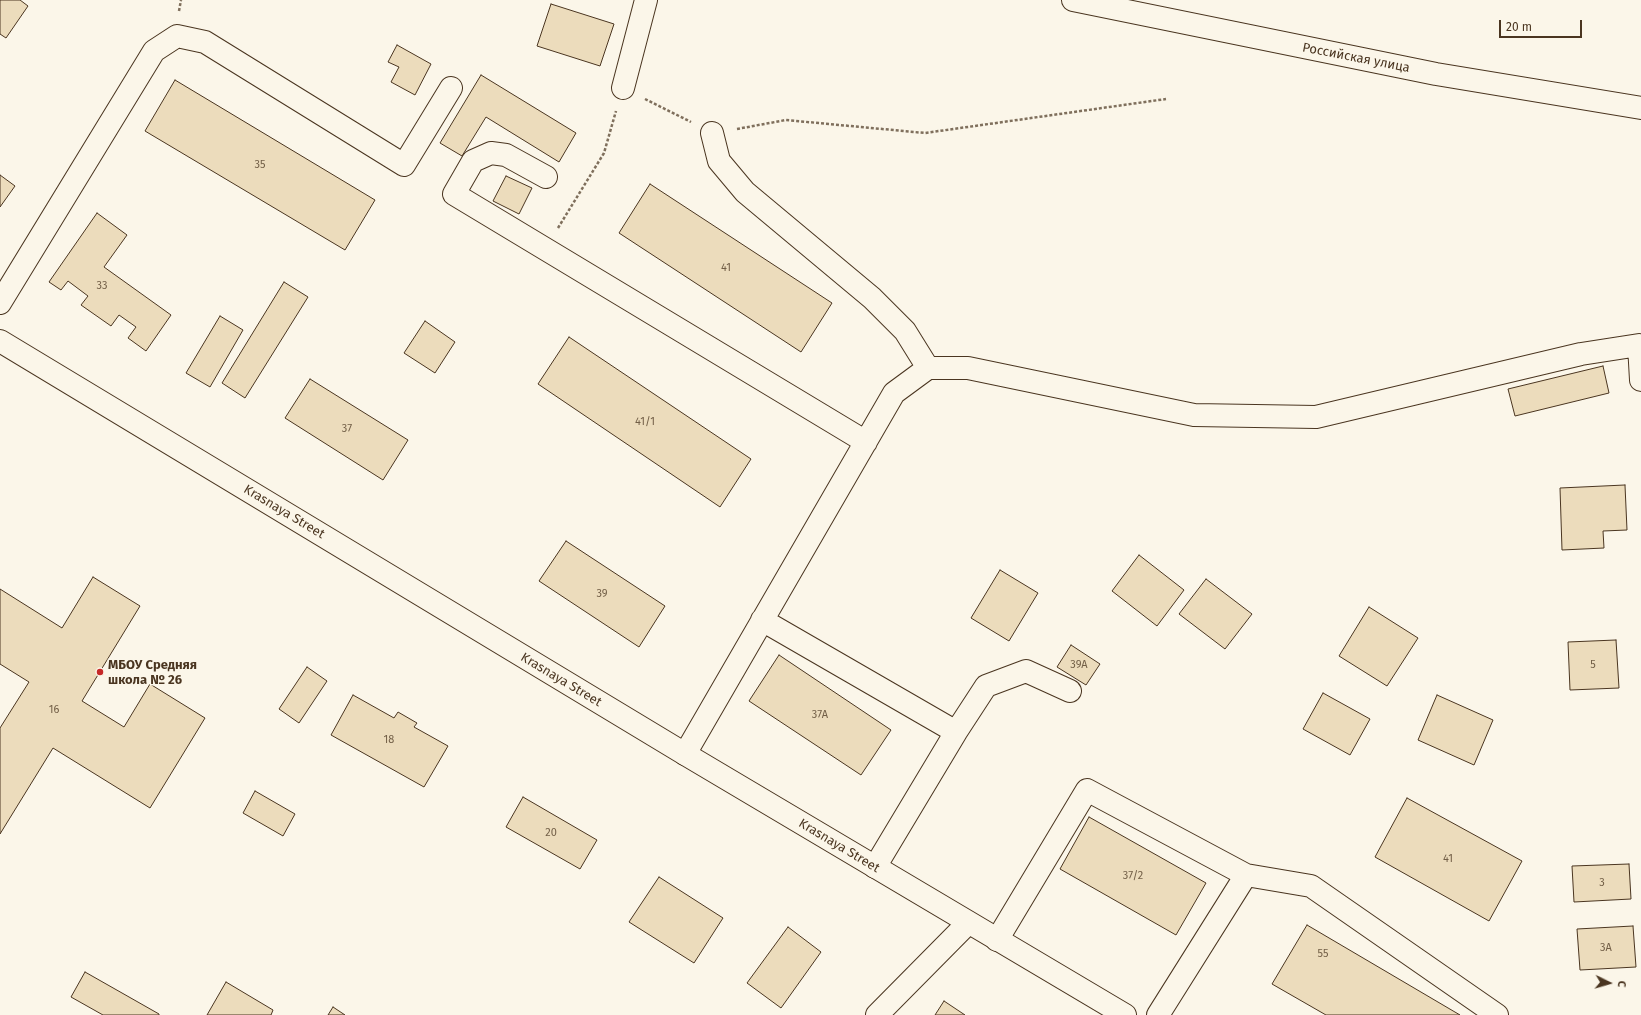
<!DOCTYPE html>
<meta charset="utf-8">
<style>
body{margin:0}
#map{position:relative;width:1641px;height:1015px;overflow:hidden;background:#fbf6e9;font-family:"Fira Sans",sans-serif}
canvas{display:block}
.north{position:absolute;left:1589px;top:963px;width:40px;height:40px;-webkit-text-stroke:3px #fbf6e9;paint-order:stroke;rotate:95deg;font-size:11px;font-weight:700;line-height:16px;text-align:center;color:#4a3520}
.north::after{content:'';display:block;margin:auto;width:14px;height:18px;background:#4a3520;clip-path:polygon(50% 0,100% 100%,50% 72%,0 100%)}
.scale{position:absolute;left:1499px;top:20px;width:83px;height:18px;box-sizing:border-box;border:2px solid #4a3520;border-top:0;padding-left:5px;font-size:12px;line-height:14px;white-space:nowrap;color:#4a3520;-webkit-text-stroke:3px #fbf6e9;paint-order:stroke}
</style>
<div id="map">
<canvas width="1641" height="1015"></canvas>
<div class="north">С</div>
<div class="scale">20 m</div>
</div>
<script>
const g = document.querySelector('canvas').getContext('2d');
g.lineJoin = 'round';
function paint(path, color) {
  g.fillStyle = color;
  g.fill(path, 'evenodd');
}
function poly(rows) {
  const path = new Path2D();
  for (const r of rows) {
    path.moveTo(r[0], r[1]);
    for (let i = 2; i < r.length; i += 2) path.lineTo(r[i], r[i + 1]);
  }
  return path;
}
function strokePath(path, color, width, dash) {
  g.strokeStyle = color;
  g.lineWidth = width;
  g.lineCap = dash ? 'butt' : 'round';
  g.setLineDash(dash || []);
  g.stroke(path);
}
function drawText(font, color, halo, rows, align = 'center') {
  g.font = font + ' "Fira Sans",sans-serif';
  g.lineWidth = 3;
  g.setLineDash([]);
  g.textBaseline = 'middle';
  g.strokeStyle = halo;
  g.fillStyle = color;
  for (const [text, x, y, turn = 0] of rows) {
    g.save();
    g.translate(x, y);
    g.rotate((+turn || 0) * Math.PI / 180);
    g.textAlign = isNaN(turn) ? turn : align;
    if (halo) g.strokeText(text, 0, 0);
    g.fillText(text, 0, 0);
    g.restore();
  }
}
const building = poly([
 [0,0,20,0,28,6,6,38,0,34,0,0],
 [551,4,614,24,600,66,537,46,551,4],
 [397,45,431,64,415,95,391,82,399,67,388,62,397,45],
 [481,75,576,133,559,162,486,117,462,156,440,143,481,75],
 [175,80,375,200,345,250,145,131,175,80],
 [0,175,15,186,0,207,0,175],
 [506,176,532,188,519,214,493,201,506,176],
 [650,184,832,303,801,352,619,233,650,184],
 [97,213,127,235,104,267,171,315,146,351,128,338,136,327,119,315,111,326,81,305,88,296,68,281,61,290,49,282,97,213],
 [284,282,308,297,245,398,222,383,284,282],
 [220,316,243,330,210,387,186,373,220,316],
 [425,321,455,342,435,373,404,353,425,321],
 [569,337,751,459,720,507,538,384,569,337],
 [1603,366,1609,393,1515,416,1508,389,1603,366],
 [310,379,408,440,383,480,285,418,310,379],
 [1625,485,1627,530,1603,531,1604,548,1562,550,1560,488,1625,485],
 [566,541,665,606,639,647,539,581,566,541],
 [1139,555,1184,590,1157,626,1112,591,1139,555],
 [1000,570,1038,593,1009,641,971,618,1000,570],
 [93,577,140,606,82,701,124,727,150,684,205,718,150,808,53,748,0,834,0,728,29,682,0,664,0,589,62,628,93,577],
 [1206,579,1252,614,1225,649,1179,614,1206,579],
 [1369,607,1418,638,1387,686,1339,656,1369,607],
 [1616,640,1619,688,1570,690,1568,642,1616,640],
 [1071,645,1100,664,1086,685,1057,667,1071,645],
 [779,655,891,730,861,775,749,701,779,655],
 [307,667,327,681,299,723,279,709,307,667],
 [1323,693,1370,719,1350,755,1303,729,1323,693],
 [353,695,394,718,398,712,417,723,414,727,448,746,424,787,331,735,353,695],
 [1437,695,1493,720,1474,765,1418,740,1437,695],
 [255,791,295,814,283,836,243,813,255,791],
 [523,797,597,840,580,869,506,827,523,797],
 [1407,798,1522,861,1489,921,1375,857,1407,798],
 [1089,817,1206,883,1176,935,1060,869,1089,817],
 [1629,864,1631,899,1574,902,1572,866,1629,864],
 [659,877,723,918,694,963,629,922,659,877],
 [1307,925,1460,1015,1326,1015,1272,984,1307,925],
 [1633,926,1636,967,1580,970,1577,929,1633,926],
 [788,927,821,952,781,1008,747,983,788,927],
 [85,972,159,1014,159,1015,103,1015,71,997,85,972],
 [226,982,273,1010,271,1015,207,1015,226,982],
 [944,1001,965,1015,935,1015,944,1001],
 [333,1007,345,1015,328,1015,333,1007]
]);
const path = poly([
 [179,11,181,0],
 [645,99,691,122],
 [737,129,786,120,925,133,1166,99],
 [558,228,604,153,616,111]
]);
const minor = poly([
 [1073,0,1436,74,1641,108],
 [623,88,646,0],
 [712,133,719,161,745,192,872,298,905,331,928,368],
 [546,177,506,155,491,153,473,161,454,194,866,442],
 [0,303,154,51,177,36,205,42,404,165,451,88],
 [762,620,956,732,986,686,1026,671,1070,691],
 [685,754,894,393,928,368,968,368,1194,415,1316,417,1581,354,1639,345,1641,380],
 [875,867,956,732],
 [997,940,1087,790,1246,875],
 [877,1015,968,923],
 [1158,1015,1246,875,1311,886,1497,1015]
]);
const major = poly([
 [0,341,685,754,1125,1015]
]);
const markers = [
 [100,672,4,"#c62828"]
];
const numberNames = [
 ["35",260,165],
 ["41",726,268],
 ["33",102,286],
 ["41/1",645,422],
 ["37",347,429],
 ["39",602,594],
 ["39А",1079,665],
 ["5",1593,665],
 ["16",54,710],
 ["37A",820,715],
 ["18",389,740],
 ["20",551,833],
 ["41",1448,859],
 ["37/2",1133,876],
 ["3",1602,883],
 ["3A",1606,948],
 ["55",1323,954]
];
const streetNames = [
 ["Российская улица",1356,58,11],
 ["Krasnaya Street",284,512,31],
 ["Krasnaya Street",561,680,31],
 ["Krasnaya Street",839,846,31]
];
const poiNames = [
 ["МБОУ Средняя",108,665],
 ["школа № 26",108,680]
];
paint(building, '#ecdcbc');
strokePath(building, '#4a3520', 1);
strokePath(minor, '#4a3520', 24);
strokePath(major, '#4a3520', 24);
strokePath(path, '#7f6f5c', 2.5, [3, 2]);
strokePath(minor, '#fbf6e9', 22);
strokePath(major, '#fbf6e9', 22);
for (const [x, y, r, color] of markers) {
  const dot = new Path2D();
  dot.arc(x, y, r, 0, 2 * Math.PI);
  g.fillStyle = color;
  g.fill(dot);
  strokePath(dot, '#fbf6e9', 1.5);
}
drawText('11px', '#725f47', null, numberNames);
drawText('13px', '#4a3520', '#fbf6e9', streetNames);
drawText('bold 13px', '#4a3520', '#fbf6e9', poiNames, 'left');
</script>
